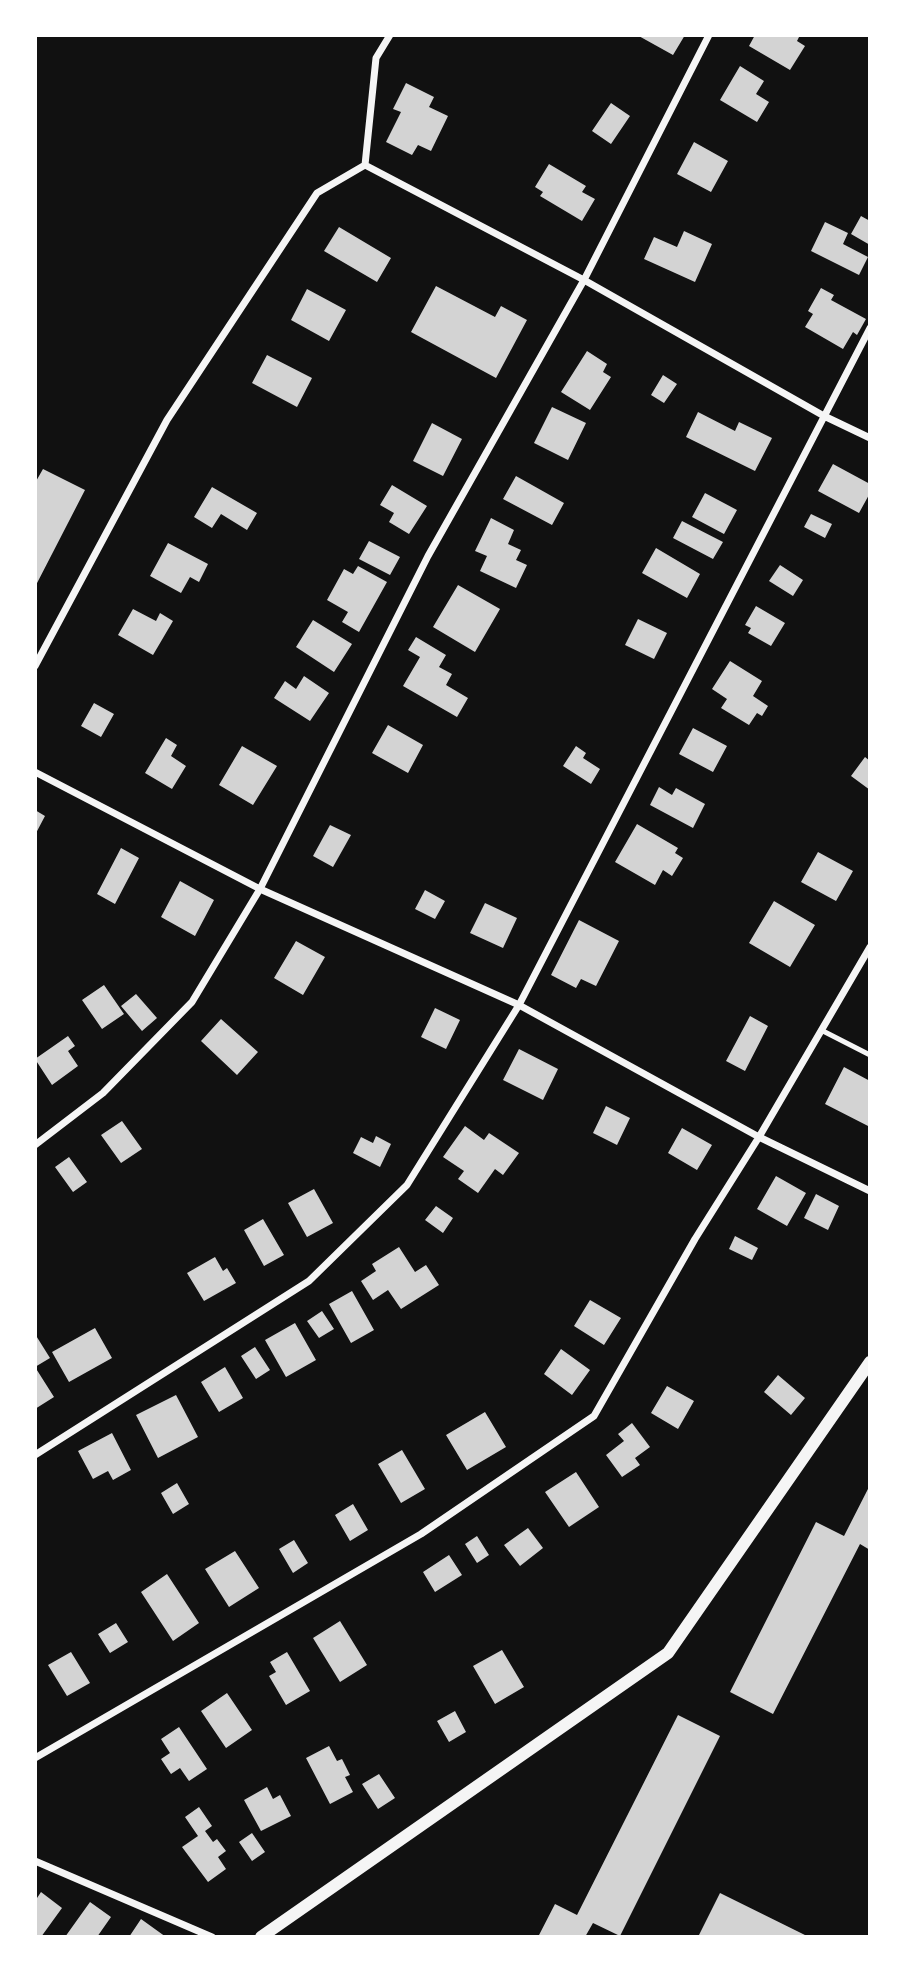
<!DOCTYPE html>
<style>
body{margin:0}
#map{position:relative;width:905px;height:1972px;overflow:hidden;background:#111;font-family:Lora,serif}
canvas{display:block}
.frame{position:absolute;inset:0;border:37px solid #fff;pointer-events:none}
</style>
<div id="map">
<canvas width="905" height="1972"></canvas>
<div class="frame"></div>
</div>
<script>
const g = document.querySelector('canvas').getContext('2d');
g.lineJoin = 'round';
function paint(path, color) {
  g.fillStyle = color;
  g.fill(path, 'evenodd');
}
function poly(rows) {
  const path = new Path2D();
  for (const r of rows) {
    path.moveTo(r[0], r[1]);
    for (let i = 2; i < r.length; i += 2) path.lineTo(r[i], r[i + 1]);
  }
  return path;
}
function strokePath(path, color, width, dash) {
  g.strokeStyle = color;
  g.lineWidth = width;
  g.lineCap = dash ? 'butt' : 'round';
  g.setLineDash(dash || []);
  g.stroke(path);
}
const building = poly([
 [637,35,685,35,673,55],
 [755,35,800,35,797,41,805,46,790,70,749,46],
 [740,66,764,81,756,94,769,102,757,122,720,100],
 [406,83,434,97,429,107,448,116,431,151,418,145,412,155,386,142,401,112,393,109],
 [611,103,630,116,611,144,592,131],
 [694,142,728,161,711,192,677,174],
 [549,164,586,186,582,192,595,199,582,221,540,196,543,192,535,187],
 [861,216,870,221,870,245,851,234],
 [825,222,848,233,843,244,868,257,859,275,811,251],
 [339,227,391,258,377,282,324,251],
 [684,231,712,244,695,282,644,259,654,237,677,247],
 [436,286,495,317,501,306,527,320,496,378,411,332],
 [821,288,834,295,831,300,866,319,857,335,853,332,843,349,805,327,813,314,808,311],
 [307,289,346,310,329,341,291,320],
 [587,351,607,364,603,372,611,377,590,410,561,392],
 [267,355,312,378,297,407,252,383],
 [663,375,677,384,664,403,651,395],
 [552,407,586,423,568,460,534,443],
 [698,412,735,431,739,422,772,438,755,471,686,437],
 [432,423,462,439,443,476,413,461],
 [833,464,870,484,870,493,859,513,818,491],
 [43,469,85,490,35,587,35,483],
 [516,476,564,503,552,525,503,499],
 [392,485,427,506,409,534,389,522,394,513,380,505],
 [212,487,257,513,247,530,221,514,212,528,194,517],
 [705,493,737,510,724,534,692,517],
 [811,514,832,524,825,538,804,527],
 [491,518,514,530,508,544,521,550,516,560,527,565,516,588,480,571,487,556,475,551],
 [682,521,723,542,713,559,673,538],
 [369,541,400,557,390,575,359,559],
 [168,543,208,564,199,582,190,577,181,593,150,576],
 [656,548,700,574,687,598,642,573],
 [780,565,803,580,793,596,769,581],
 [358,566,387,582,359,632,342,622,348,612,327,600,344,569,353,574],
 [458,585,500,609,475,652,433,627],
 [756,606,785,623,771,646,748,633,751,628,745,625],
 [133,609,156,621,160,613,173,621,153,655,118,635],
 [638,619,667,633,654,659,625,645],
 [313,620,352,644,334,672,296,647],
 [416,637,446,655,439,667,452,674,446,685,468,698,457,717,403,686,420,657,408,650],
 [730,661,762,681,753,696,768,706,762,716,757,713,749,725,721,708,727,699,712,689],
 [304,676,329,693,310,721,274,698,285,681,296,689],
 [94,703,114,714,101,737,81,726],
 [388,725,423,745,408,773,372,753],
 [693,728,727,746,713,772,679,754],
 [166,738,177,745,171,756,186,766,172,789,145,773],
 [242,746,277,766,253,805,219,785],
 [576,746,586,753,583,758,600,769,591,784,563,766],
 [865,757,870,761,870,790,851,776],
 [659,787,672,795,676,788,705,804,693,828,650,805],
 [35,810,45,816,35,835],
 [637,824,678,848,675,853,683,858,672,876,663,870,655,885,615,862],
 [330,825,351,835,333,867,313,856],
 [121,848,139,858,115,904,97,894],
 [818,852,853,871,836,901,801,882],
 [180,881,214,900,195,936,161,917],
 [425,890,445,901,435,919,415,909],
 [774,901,815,925,790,967,749,943],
 [485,903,517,918,503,948,470,933],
 [579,920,619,941,596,986,581,979,576,988,551,975],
 [296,941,325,957,303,995,274,978],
 [104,985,124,1014,102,1029,82,1000],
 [136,994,157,1018,142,1031,121,1006],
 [435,1008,460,1020,446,1049,421,1037],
 [750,1016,768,1026,745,1071,726,1061],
 [221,1019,258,1052,237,1075,201,1041],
 [68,1036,75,1046,68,1051,78,1066,52,1085,35,1059],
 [519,1049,558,1069,543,1100,503,1080],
 [844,1067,870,1081,870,1127,825,1104],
 [606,1106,630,1118,617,1145,593,1133],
 [122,1121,142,1149,121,1163,101,1135],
 [465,1126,484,1140,489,1133,519,1153,503,1175,495,1169,478,1193,458,1179,464,1171,443,1157],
 [682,1128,712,1145,697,1170,668,1153],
 [376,1136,391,1144,380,1167,353,1153,361,1137,373,1143],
 [69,1157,87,1182,73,1192,55,1167],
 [776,1176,806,1193,787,1226,757,1209],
 [314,1189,333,1223,307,1237,288,1203],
 [816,1194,839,1206,828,1230,804,1218],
 [436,1206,453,1218,443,1233,425,1220],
 [263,1219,284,1255,264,1266,244,1230],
 [735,1236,758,1248,752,1260,729,1249],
 [399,1247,415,1272,426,1265,439,1285,401,1309,388,1290,373,1300,361,1281,376,1271,372,1264],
 [215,1257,223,1271,227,1268,236,1283,204,1301,187,1273],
 [352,1291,374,1330,351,1343,329,1304],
 [590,1300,621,1318,604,1345,574,1326],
 [322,1311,334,1329,319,1338,307,1321],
 [295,1323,316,1360,286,1377,265,1340],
 [95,1328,112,1358,69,1382,52,1352],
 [35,1334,50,1358,35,1367,54,1397,35,1409],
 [255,1347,270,1370,256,1379,241,1356],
 [561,1349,590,1370,572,1395,544,1374],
 [225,1367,243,1398,219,1412,201,1382],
 [778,1375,805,1398,791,1415,764,1392],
 [667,1386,694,1401,678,1429,651,1413],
 [176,1395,198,1437,158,1458,136,1415],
 [485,1412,506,1447,467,1470,446,1435],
 [632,1423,650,1447,635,1458,640,1465,622,1477,606,1455,624,1441,618,1434],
 [112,1433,131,1470,113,1480,108,1471,93,1479,78,1451],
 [402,1450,425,1489,401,1503,378,1464],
 [576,1472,599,1507,569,1527,545,1492],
 [177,1483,189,1504,173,1514,161,1493],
 [870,1485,870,1550,860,1544,773,1714,730,1692,816,1522,844,1536],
 [353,1504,368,1530,350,1541,335,1515],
 [528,1528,543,1548,520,1566,504,1545],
 [477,1536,489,1555,477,1563,465,1544],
 [294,1540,308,1563,293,1573,279,1549],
 [235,1551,259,1588,229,1607,205,1569],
 [449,1555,462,1575,435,1592,423,1572],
 [167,1574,199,1623,173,1641,141,1592],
 [340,1621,367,1665,340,1682,313,1638],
 [116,1623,128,1642,110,1653,98,1634],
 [502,1650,524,1687,495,1704,473,1666],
 [71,1652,90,1683,67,1696,48,1665],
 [287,1652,310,1691,286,1705,269,1676,276,1672,270,1662],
 [227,1693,252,1730,226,1748,201,1711],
 [455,1711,466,1732,449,1742,437,1721],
 [678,1715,720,1736,620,1936,593,1923,585,1937,538,1937,555,1904,577,1915],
 [179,1727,207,1769,189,1781,180,1768,171,1774,161,1759,170,1753,161,1739],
 [329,1746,337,1761,342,1759,350,1775,345,1777,353,1792,330,1804,306,1758],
 [379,1774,395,1798,378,1809,362,1784],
 [267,1787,273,1799,280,1795,291,1816,261,1831,244,1800],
 [199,1807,212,1826,205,1831,213,1842,217,1839,226,1851,218,1857,226,1869,208,1882,182,1847,198,1836,185,1817],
 [252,1833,265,1852,252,1861,239,1842],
 [41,1892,62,1908,41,1937,35,1937,35,1901],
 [720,1893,809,1937,698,1937],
 [90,1902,111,1917,97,1937,65,1937],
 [141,1919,166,1937,129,1937]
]);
const service = poly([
 [821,1030,870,1055]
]);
const minor = poly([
 [365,165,584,280,824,416,870,438],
 [35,666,167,420,317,193,365,165,376,58,390,35],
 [35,772,260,889,519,1005,759,1137,870,1191],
 [35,1145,103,1093,192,1002,260,889,428,556,584,280,709,35],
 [35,1455,309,1281,407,1185,519,1005,870,328],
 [35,1758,421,1534,594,1416,695,1239,759,1137,870,947],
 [35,1861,212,1937]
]);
const tertiary = poly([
 [261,1937,668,1653,870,1362]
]);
paint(building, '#d3d3d3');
strokePath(service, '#f5f5f5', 5);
strokePath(minor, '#f5f5f5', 7);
strokePath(tertiary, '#f5f5f5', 12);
</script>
